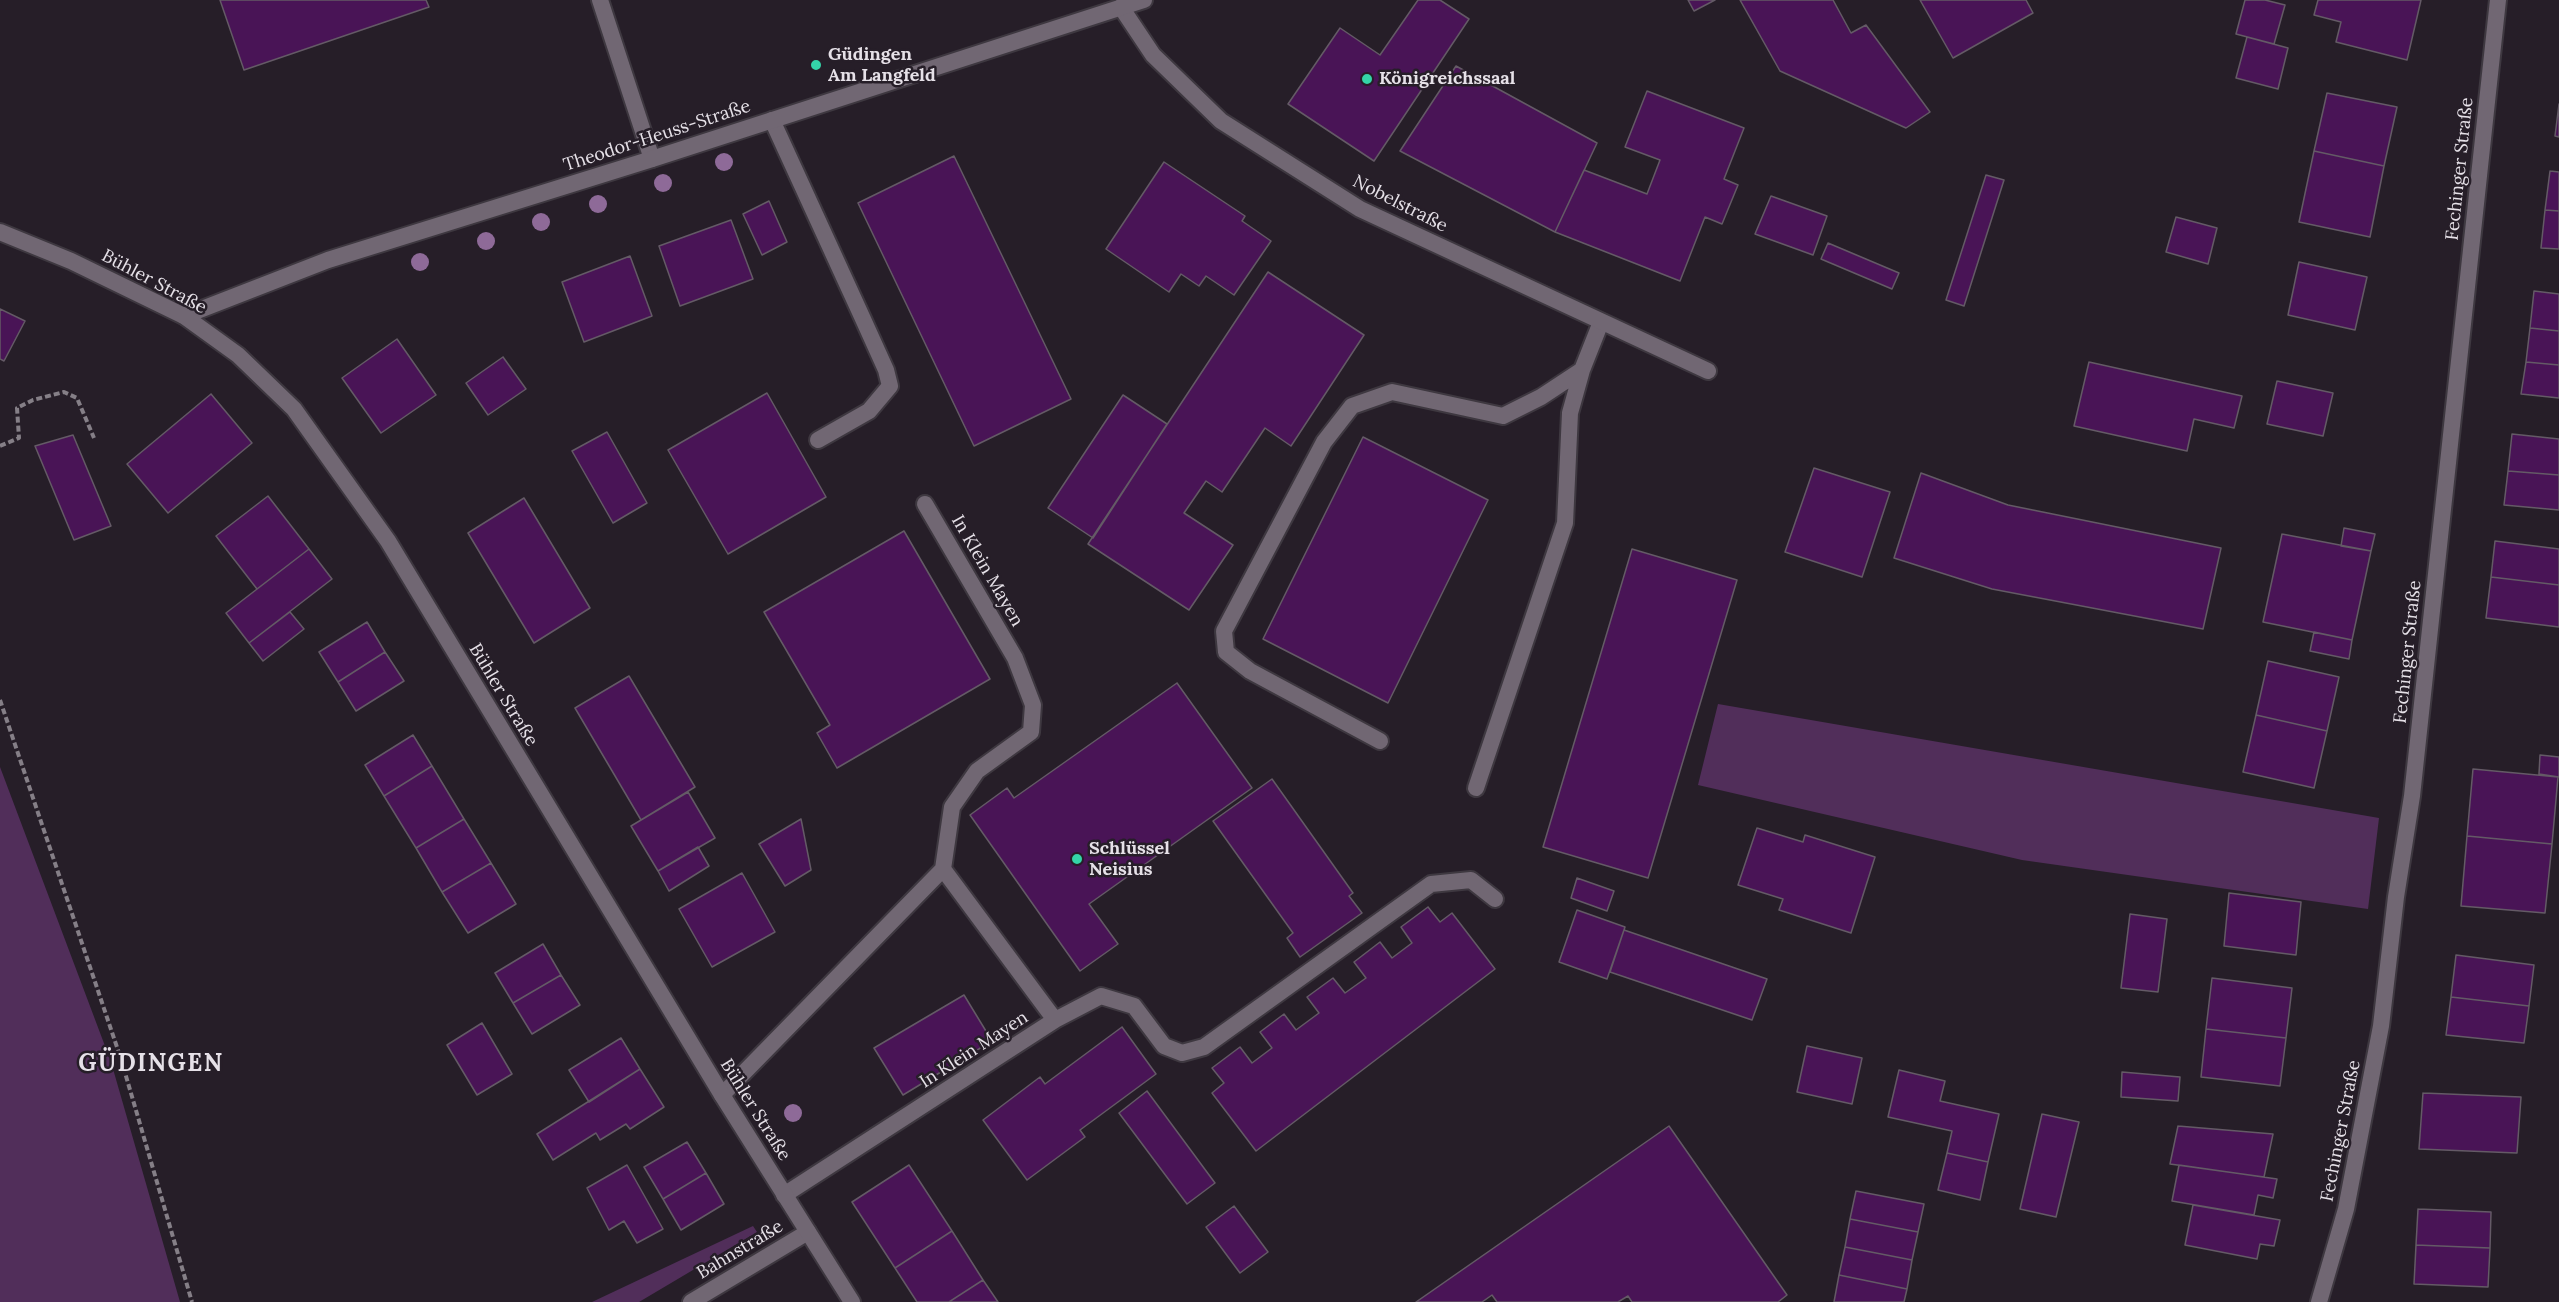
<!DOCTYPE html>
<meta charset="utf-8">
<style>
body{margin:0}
canvas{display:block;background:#261e28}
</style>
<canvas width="2559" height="1302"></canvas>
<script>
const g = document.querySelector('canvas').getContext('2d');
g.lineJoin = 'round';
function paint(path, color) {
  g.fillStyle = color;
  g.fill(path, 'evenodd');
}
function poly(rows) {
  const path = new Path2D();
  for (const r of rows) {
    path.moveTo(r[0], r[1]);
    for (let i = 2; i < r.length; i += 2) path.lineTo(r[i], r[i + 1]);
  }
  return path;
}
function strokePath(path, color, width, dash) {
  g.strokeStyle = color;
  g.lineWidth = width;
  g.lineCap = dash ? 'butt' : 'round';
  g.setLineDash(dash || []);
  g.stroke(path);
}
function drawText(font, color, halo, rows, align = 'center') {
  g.font = font + ' Lora,serif';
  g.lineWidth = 5;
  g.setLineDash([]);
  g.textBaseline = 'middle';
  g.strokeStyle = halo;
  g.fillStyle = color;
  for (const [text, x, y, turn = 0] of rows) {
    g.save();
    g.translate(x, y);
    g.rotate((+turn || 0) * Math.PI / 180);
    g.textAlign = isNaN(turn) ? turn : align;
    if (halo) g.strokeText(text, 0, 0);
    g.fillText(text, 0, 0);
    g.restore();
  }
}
const green = poly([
 [1718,704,2379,818,2368,909,2022,860,1698,785],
 [0,767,111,1062,180,1302,0,1302],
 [753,1226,757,1232,639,1302,592,1302]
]);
const building = poly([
 [220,0,426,0,429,7,244,70,220,0],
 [1418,0,1440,0,1469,19,1374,161,1288,104,1340,28,1380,55,1418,0],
 [1688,0,1715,0,1694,11,1688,0],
 [1740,0,1833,0,1851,33,1866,25,1930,112,1906,128,1780,71,1740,0],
 [1920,0,2026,0,2033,13,1953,58,1920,0],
 [2245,0,2265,0,2285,5,2274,44,2236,34,2245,0],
 [2318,0,2421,0,2407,60,2336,42,2341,22,2314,15,2318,0],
 [2247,37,2288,48,2278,89,2236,78,2247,37],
 [1456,66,1597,143,1555,232,1400,151,1456,66],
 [1647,91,1744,128,1724,179,1738,185,1722,224,1705,217,1680,281,1555,232,1584,170,1647,194,1660,160,1625,147,1647,91],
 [2327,93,2397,107,2384,166,2314,151,2327,93],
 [2559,104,2559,137,2555,136,2559,104],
 [2314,151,2384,166,2370,237,2299,222,2314,151],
 [954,156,1071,399,974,446,858,203,954,156],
 [1164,162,1245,216,1242,221,1271,241,1234,295,1206,276,1199,286,1181,274,1169,292,1106,249,1164,162],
 [2550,171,2559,172,2559,211,2545,210,2550,171],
 [1986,175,2004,180,1964,306,1946,300,1986,175],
 [1771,196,1827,216,1813,255,1755,234,1771,196],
 [769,201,787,242,762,255,743,214,769,201],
 [2545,210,2559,211,2559,249,2541,248,2545,210],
 [2176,217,2217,228,2208,264,2166,252,2176,217],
 [731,220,753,279,680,306,659,246,731,220],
 [1828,243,1899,273,1892,289,1821,259,1828,243],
 [630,256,652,316,584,342,562,282,630,256],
 [2299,262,2367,277,2355,330,2288,315,2299,262],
 [1268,272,1364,335,1291,446,1265,428,1222,492,1206,481,1184,513,1233,545,1189,610,1088,544,1268,272],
 [2534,291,2559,294,2559,331,2530,328,2534,291],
 [0,309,25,321,4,361,0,359,0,309],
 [2530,328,2559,331,2559,365,2526,362,2530,328],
 [397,339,436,395,381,433,342,378,397,339],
 [503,357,526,389,488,415,466,383,503,357],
 [2089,362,2242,396,2234,428,2194,419,2187,451,2074,426,2089,362],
 [2526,362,2559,365,2559,398,2521,394,2526,362],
 [2277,381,2333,393,2323,436,2267,424,2277,381],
 [767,393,826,497,728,554,668,450,767,393],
 [211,394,252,443,168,513,127,464,211,394],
 [1123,395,1167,424,1093,538,1048,508,1123,395],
 [607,432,647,503,613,523,572,451,607,432],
 [2512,434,2559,439,2559,475,2508,471,2512,434],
 [73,435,111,526,74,540,35,446,73,435],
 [1363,437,1488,500,1388,703,1263,639,1363,437],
 [1814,468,1890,492,1862,577,1785,552,1814,468],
 [2508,471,2559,475,2559,510,2504,505,2508,471],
 [1921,473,2008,505,2221,548,2203,629,1992,589,1894,558,1921,473],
 [268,496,309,549,257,589,216,536,268,496],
 [524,498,590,608,534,643,468,533,524,498],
 [2344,528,2375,534,2371,551,2341,546,2344,528],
 [904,531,990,679,837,768,817,733,830,725,764,612,904,531],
 [2282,534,2371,551,2352,640,2263,622,2282,534],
 [2495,541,2559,549,2559,585,2491,577,2495,541],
 [309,549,332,579,249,643,226,613,309,549],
 [1632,549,1737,580,1648,878,1543,847,1632,549],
 [2491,577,2559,585,2559,627,2486,618,2491,577],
 [290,612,304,629,263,661,249,643,290,612],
 [367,622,385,652,338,682,319,652,367,622],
 [2314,632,2352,640,2349,659,2310,651,2314,632],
 [385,652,404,681,356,711,338,682,385,652],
 [2268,661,2339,677,2327,731,2256,715,2268,661],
 [629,676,695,787,641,820,575,708,629,676],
 [1177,683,1252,788,1089,904,1118,944,1080,971,970,815,1007,788,1014,798,1177,683],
 [2256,715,2327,731,2314,788,2243,772,2256,715],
 [413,735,432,766,384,796,365,765,413,735],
 [2540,755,2559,757,2559,777,2539,774,2540,755],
 [432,766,464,819,416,848,384,796,432,766],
 [2473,769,2558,777,2552,844,2467,836,2473,769],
 [1272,779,1353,893,1349,896,1362,913,1300,957,1287,938,1293,933,1213,821,1272,779],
 [688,792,715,838,658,871,631,826,688,792],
 [464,819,491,863,442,892,416,848,464,819],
 [801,819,811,870,785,886,759,844,801,819],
 [1757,828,1803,842,1805,835,1875,857,1851,933,1779,910,1783,899,1738,885,1757,828],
 [2467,836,2552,844,2545,913,2461,906,2467,836],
 [698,847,709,866,669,891,658,871,698,847],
 [491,863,516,904,468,933,442,892,491,863],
 [742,873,775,932,712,967,679,909,742,873],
 [1577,878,1614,891,1607,911,1571,898,1577,878],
 [2229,893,2301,902,2296,955,2224,946,2229,893],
 [1428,907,1440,922,1452,913,1495,969,1256,1151,1212,1093,1224,1083,1212,1068,1240,1047,1252,1063,1272,1048,1260,1032,1284,1014,1296,1030,1319,1013,1307,997,1333,978,1345,993,1366,978,1354,962,1380,942,1392,958,1412,943,1401,927,1428,907],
 [1577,910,1625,927,1607,979,1559,962,1577,910],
 [2130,914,2167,919,2158,992,2121,988,2130,914],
 [1624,930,1767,979,1752,1020,1610,972,1624,930],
 [543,944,561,975,513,1003,495,973,543,944],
 [2456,955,2534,965,2529,1006,2451,997,2456,955],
 [561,975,580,1005,532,1034,513,1003,561,975],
 [2212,978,2292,988,2286,1038,2206,1029,2212,978],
 [964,995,992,1041,903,1095,874,1048,964,995],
 [2451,997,2529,1006,2524,1043,2446,1035,2451,997],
 [482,1023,512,1074,477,1095,447,1045,482,1023],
 [1122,1027,1156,1074,1080,1130,1085,1137,1027,1180,983,1120,1040,1077,1045,1084,1122,1027],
 [2206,1029,2286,1038,2280,1086,2201,1077,2206,1029],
 [621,1038,640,1069,589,1102,569,1070,621,1038],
 [1807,1046,1862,1058,1852,1104,1797,1092,1807,1046],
 [640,1069,664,1107,630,1129,626,1124,600,1140,596,1133,553,1160,537,1134,640,1069],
 [1899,1070,1945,1081,1940,1101,1999,1114,1988,1162,1947,1153,1952,1131,1888,1117,1899,1070],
 [2122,1072,2180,1077,2178,1101,2121,1097,2122,1072],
 [1147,1091,1215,1183,1187,1204,1119,1113,1147,1091],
 [2423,1093,2521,1097,2517,1153,2419,1149,2423,1093],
 [2042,1114,2079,1122,2056,1217,2020,1209,2042,1114],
 [1669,1126,1787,1295,1778,1302,1632,1302,1628,1296,1618,1302,1497,1302,1492,1295,1482,1302,1416,1302,1669,1126],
 [2178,1126,2273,1134,2264,1177,2170,1164,2178,1126],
 [687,1142,706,1173,663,1199,644,1167,687,1142],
 [1947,1153,1988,1162,1980,1200,1938,1190,1947,1153],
 [627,1165,663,1229,637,1243,624,1221,609,1230,587,1188,627,1165],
 [909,1165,952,1231,895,1268,852,1202,909,1165],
 [2179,1165,2277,1179,2273,1198,2258,1195,2254,1215,2172,1201,2179,1165],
 [706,1173,724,1204,681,1230,663,1199,706,1173],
 [1856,1191,1924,1204,1918,1232,1850,1219,1856,1191],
 [2193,1205,2280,1220,2274,1246,2260,1244,2257,1259,2185,1245,2193,1205],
 [1234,1206,1268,1252,1240,1273,1206,1227,1234,1206],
 [2418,1209,2491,1212,2490,1248,2416,1245,2418,1209],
 [1850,1219,1918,1232,1912,1260,1845,1247,1850,1219],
 [952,1231,983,1280,949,1302,917,1302,895,1268,952,1231],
 [2416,1245,2490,1248,2488,1287,2414,1284,2416,1245],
 [1845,1247,1912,1260,1907,1289,1839,1275,1845,1247],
 [1839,1275,1907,1289,1904,1302,1834,1302,1839,1275],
 [983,1280,998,1302,949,1302,983,1280]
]);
const path = poly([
 [0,446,19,438,17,408,33,400,64,392,77,398,94,438],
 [0,700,121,1059,192,1302]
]);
const service = poly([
 [772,120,863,319,886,370,890,386,869,411,818,440],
 [1380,741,1250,671,1226,652,1224,631,1324,442,1352,406,1392,392,1503,416,1541,397,1582,370],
 [1476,788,1565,523,1570,413,1582,370,1601,322],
 [943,869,1055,1020],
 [722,1095,943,869,952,807,977,771,1031,732,1033,705,1015,658,925,504],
 [784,1195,1055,1020,1101,996,1134,1006,1164,1046,1182,1053,1204,1047,1431,884,1471,880,1495,899]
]);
const minor = poly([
 [600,0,652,159],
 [1121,7,1153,55,1221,121,1360,209,1708,371],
 [691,1302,808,1232],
 [2319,1302,2346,1209,2381,1026,2396,897,2412,796,2498,0]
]);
const tertiary = poly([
 [184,316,328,260,652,159,1144,0]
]);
const secondary = poly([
 [0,232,71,261,184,316,238,355,294,409,388,541,722,1095,852,1302]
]);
const trees = [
 [724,162],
 [663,183],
 [598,204],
 [541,222],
 [486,241],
 [420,262],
 [793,1113]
];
const markers = [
 [816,65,6,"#34d4a8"],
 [1367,79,6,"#34d4a8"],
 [1077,859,6,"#34d4a8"]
];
const poiNames = [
 ["Güdingen",828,55],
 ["Am Langfeld",828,76],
 ["Königreichssaal",1379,79],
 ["Schlüssel",1089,849],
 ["Neisius",1089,870]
];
const streetNames = [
 ["Theodor-Heuss-Straße",657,136,-18],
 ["Fechinger Straße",2460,169,-84],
 ["Nobelstraße",1400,204,27],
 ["Bühler Straße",154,282,28],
 ["In Klein Mayen",987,571,60],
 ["Fechinger Straße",2408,652,-84],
 ["Bühler Straße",503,695,59],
 ["In Klein Mayen",974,1050,-33],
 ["Bühler Straße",755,1110,58],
 ["Fechinger Straße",2341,1131,-79],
 ["Bahnstraße",740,1250,-31]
];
const districtNames = [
 ["GÜDINGEN",151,1064]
];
paint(green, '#512e5a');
paint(building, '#491456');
strokePath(building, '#645a66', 1.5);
strokePath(service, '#3e3840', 20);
strokePath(minor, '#3e3840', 20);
strokePath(tertiary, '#3e3840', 20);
strokePath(secondary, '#3e3840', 20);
strokePath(path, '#857f87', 4, [6, 3]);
strokePath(service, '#716773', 16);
strokePath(minor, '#716773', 16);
strokePath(tertiary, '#716773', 16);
strokePath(secondary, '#716773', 16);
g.fillStyle = '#8e6a98';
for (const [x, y] of trees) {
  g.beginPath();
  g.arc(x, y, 9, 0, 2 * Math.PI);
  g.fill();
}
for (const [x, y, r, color] of markers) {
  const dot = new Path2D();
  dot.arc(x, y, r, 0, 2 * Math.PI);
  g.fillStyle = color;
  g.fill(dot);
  strokePath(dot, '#261e28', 2);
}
drawText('bold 18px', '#e6e1e8', '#261e28', poiNames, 'left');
drawText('18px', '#e6e1e8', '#261e28', streetNames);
g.letterSpacing = '1.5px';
drawText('bold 24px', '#e6e1e8', '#261e28', districtNames);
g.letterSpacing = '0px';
</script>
